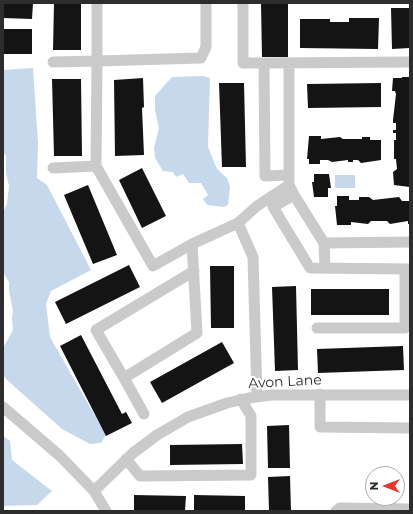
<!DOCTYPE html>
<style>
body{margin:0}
#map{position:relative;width:413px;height:514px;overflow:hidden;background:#fff;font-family:Montserrat,sans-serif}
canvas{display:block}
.frame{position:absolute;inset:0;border:4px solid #2d2d2d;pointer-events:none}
.north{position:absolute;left:365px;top:466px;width:40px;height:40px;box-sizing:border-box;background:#fff;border:1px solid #ababab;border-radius:50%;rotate:270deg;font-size:11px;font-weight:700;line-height:16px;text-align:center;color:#2d2d2d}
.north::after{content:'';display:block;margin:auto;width:14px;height:18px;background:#e8362c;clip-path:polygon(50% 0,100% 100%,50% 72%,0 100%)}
</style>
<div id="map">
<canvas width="413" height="514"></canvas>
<div class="frame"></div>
<div class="north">N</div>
</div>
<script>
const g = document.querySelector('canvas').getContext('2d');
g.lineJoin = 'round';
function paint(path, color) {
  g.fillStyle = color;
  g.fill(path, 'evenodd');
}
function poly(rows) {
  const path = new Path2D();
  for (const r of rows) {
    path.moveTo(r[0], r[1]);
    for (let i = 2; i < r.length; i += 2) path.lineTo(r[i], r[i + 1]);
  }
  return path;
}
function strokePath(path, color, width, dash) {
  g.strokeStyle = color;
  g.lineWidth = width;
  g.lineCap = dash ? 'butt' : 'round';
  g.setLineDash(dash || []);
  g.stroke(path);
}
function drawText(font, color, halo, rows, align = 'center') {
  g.font = font + ' Montserrat,sans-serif';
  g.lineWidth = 4;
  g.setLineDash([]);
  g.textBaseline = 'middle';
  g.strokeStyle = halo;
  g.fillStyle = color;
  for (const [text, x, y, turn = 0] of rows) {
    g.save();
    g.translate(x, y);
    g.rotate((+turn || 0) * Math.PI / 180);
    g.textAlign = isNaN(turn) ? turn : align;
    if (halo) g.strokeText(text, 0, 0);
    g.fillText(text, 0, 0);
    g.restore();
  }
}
const water = poly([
 [33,68,38,143,37,178,47,185,91,270,51,291,46,304,50,337,106,435,101,443,90,444,62,429,7,380,3,375,3,348,13,330,12,318,13,311,9,291,9,282,3,272,3,212,7,204,9,186,6,173,6,156,3,152,3,70],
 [203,76,210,78,208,147,217,169,227,178,230,187,228,205,223,207,207,205,203,199,208,195,201,183,189,183,183,174,176,177,173,172,163,171,155,158,154,148,159,128,155,110,155,96,172,77],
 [335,175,355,175,355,188,335,188],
 [3,436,10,441,12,460,52,491,37,505,3,506]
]);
const building = poly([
 [3,3,33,3,32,19,3,18],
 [54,3,81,3,81,50,53,50],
 [261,3,288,3,288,57,262,57],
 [391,8,410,8,410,48,392,49],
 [349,18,379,18,378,49,300,48,300,19,330,19,330,22,349,22],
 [3,29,32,29,32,54,3,54],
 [402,77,410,77,410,187,394,185,393,172,397,169,396,159,394,159,394,140,396,140,396,133,393,133,393,130,396,130,396,123,393,123,393,120,396,94,395,91,392,91,393,78,402,78],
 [143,78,144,107,142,108,144,155,115,156,114,80],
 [52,79,81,79,82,156,54,156],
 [219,83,244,83,246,167,222,167],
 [381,83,381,107,308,108,307,84],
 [309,136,321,136,321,139,340,137,343,139,362,139,362,137,370,137,370,140,381,140,381,160,361,163,358,160,353,160,353,162,348,162,348,160,332,162,328,160,320,160,320,164,309,164,309,159,307,159],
 [142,168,166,216,142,228,119,180],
 [314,174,329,174,331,188,328,188,328,197,314,197,312,182,314,182],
 [88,185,117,255,93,264,64,195],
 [337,196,349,196,349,200,359,200,359,197,369,197,373,200,399,197,402,201,410,201,410,224,408,224,408,221,390,224,387,221,371,221,368,224,351,222,351,225,337,225,335,206,337,206],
 [129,265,140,287,66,324,55,302],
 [210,266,234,266,234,328,211,328],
 [296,286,298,370,275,371,272,287],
 [311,289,389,289,389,315,311,315],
 [81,335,122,414,126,412,132,423,106,436,60,346],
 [222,342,234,363,162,403,150,382],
 [403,346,404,370,318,373,317,349],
 [289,425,290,468,268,468,267,426],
 [242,444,243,464,170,465,170,445],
 [290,476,291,511,269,511,268,477],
 [134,495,186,496,185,511,134,511],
 [194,495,245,496,245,511,194,511]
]);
const minor = poly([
 [243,3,243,63,264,63],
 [53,62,97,61,97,3],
 [289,63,289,175],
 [96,166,97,61,201,58,206,47,206,3],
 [53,168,96,166,153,266,192,244,238,223,253,257,257,397],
 [289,185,289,175,265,176,264,63,410,62],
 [294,195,324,243,410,242],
 [238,223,257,206,289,185,294,195,273,207,310,268,410,269],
 [324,243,325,268],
 [317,328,405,328,405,269],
 [124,378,96,330,194,271],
 [320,394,320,427,410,428],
 [3,407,60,456,94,491,106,511],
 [144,414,124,378,197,333,192,244],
 [126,459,140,476,251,475,251,416,241,399],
 [94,491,133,453,157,435,188,417,227,403,249,398,271,395,410,395],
 [336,511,340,508,410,509]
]);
const streetNames = [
 ["Avon Lane",285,382,-3]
];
paint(water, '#c6d8ec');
paint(building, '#141414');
strokePath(minor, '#cacaca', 11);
drawText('14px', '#2d2d2d', '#fff', streetNames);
</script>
